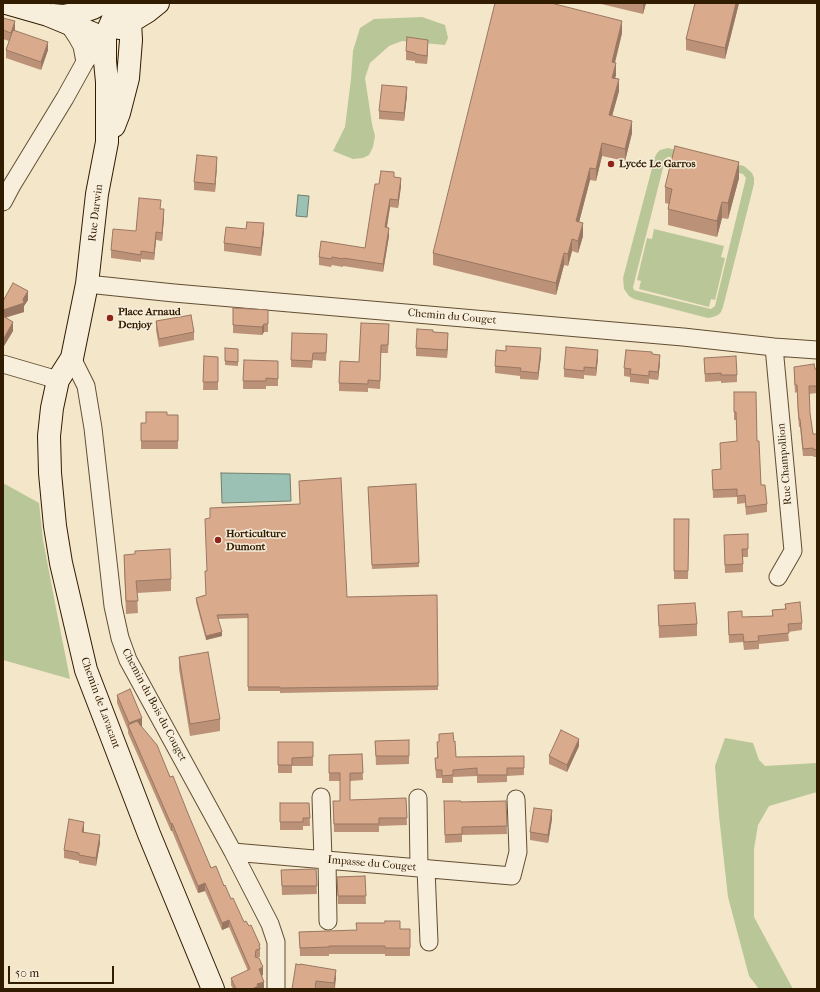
<!DOCTYPE html>
<meta charset="utf-8">
<style>
body{margin:0}
#map{position:relative;width:820px;height:992px;overflow:hidden;background:#f3e6c9;font-family:"IM FELL French Canon",serif}
canvas{display:block}
.frame{position:absolute;inset:0;border:4px solid #321c00;pointer-events:none}
.scale{position:absolute;left:8px;top:966px;width:106px;height:18px;box-sizing:border-box;border:2px solid #321c00;border-top:0;padding-left:5px;font-size:12px;line-height:14px;white-space:nowrap;color:#321c00;-webkit-text-stroke:3px #f7efdc;paint-order:stroke}
</style>
<div id="map">
<canvas width="820" height="992"></canvas>
<div class="frame"></div>
<div class="scale">50 m</div>
</div>
<script>
const g = document.querySelector('canvas').getContext('2d');
g.lineJoin = 'round';
function paint(path, color) {
  g.fillStyle = color;
  g.fill(path, 'evenodd');
}
function poly(rows) {
  const path = new Path2D();
  for (const r of rows) {
    path.moveTo(r[0], r[1]);
    for (let i = 2; i < r.length; i += 2) path.lineTo(r[i], r[i + 1]);
  }
  return path;
}
function strokePath(path, color, width, dash) {
  g.strokeStyle = color;
  g.lineWidth = width;
  g.lineCap = dash ? 'butt' : 'round';
  g.setLineDash(dash || []);
  g.stroke(path);
}
function drawText(font, color, halo, rows, align = 'center') {
  g.font = font + ' "IM FELL French Canon",serif';
  g.lineWidth = 3;
  g.setLineDash([]);
  g.textBaseline = 'middle';
  g.strokeStyle = halo;
  g.fillStyle = color;
  for (const [text, x, y, turn = 0] of rows) {
    g.save();
    g.translate(x, y);
    g.rotate((+turn || 0) * Math.PI / 180);
    g.textAlign = isNaN(turn) ? turn : align;
    if (halo) g.strokeText(text, 0, 0);
    g.fillText(text, 0, 0);
    g.restore();
  }
}
const green = poly([
 [422,17,445,25,448,38,445,45,402,41,389,46,370,63,365,78,372,124,375,136,373,147,369,155,363,158,353,159,333,151,345,127,351,79,353,51,360,28,374,19],
 [668,148,744,166,752,173,754,178,754,184,723,307,721,312,718,315,713,317,708,318,634,299,629,296,624,289,623,278,655,157,657,153,660,150],
 [667,157,671,157,743,174,746,178,715,306,711,309,637,291,634,290,633,287,665,160],
 [654,229,724,246,721,257,725,258,715,300,711,299,709,307,639,289,641,281,637,280,647,238,652,239],
 [3,483,39,503,43,540,55,603,70,679,3,660],
 [725,738,753,743,759,760,765,766,817,763,817,792,769,806,758,825,754,849,754,917,793,989,759,989,749,976,728,897,719,816,715,766]
]);
const water = poly([
 [298,195,309,196,307,217,296,216,298,195],
 [221,473,290,474,291,501,222,503,221,473]
]);
const street = poly([
 [64,22,71,28,77,37,82,46,85,62],
 [3,202,12,185,65,98,85,62,105,37],
 [87,284,174,293,683,337,774,347,817,350],
 [774,347,793,551,778,577],
 [72,358,86,386,93,428,113,606,120,638,128,660,233,852,270,924,276,942,276,989],
 [3,364,58,380],
 [321,797,323,860],
 [418,798,419,868],
 [233,852,512,876,518,852,516,799],
 [327,860,328,921],
 [426,869,429,942]
]);
const secondary = poly([
 [6,3,48,15,94,34,105,37],
 [120,3,105,37,105,61,107,82,107,142,97,194,87,284,72,358,58,380,52,408,49,436,50,473,55,526,61,563,86,670,149,834,213,989],
 [52,15,63,16,79,13,93,8,102,3],
 [120,28,148,11,158,3],
 [114,126,119,113,128,78,131,40,129,3]
]);
const wall = poly([
 [597,3,646,3,643,14],
 [695,3,739,3,725,59,686,50,686,39],
 [3,18,15,30,14,31,48,50,41,70,6,58,6,50,9,41,3,39],
 [622,33,615,63,616,75,615,78,619,91,612,116,632,133,625,161,602,156,596,181,590,180,579,222,583,236,578,253,572,251,568,266,564,265,556,295,433,265,433,253],
 [428,48,427,64,415,63,415,61,406,60,406,51],
 [407,95,404,121,379,119,379,111],
 [217,165,215,192,194,190,194,182],
 [739,178,728,219,722,218,717,237,668,225,668,209,669,204,665,203,665,187],
 [379,184,401,186,398,208,390,207,387,228,389,236,383,272,343,266,343,267,332,265,331,267,319,265,319,257,365,248],
 [161,209,164,217,162,241,156,240,154,260,141,259,141,262,111,258,111,250,136,231],
 [264,231,261,256,224,251,224,243],
 [28,300,24,306,24,312,5,318,13,331,4,346,3,346,3,301],
 [268,310,268,332,264,332,262,335,233,333,233,325],
 [156,321,194,332,194,340,159,347,156,330],
 [389,332,388,353,381,353,380,389,368,388,368,392,339,391,339,383,359,362],
 [327,342,326,361,313,360,312,368,291,367,291,360],
 [448,342,447,358,416,356,416,348],
 [225,348,238,349,238,366,225,365],
 [652,354,660,363,658,380,649,379,649,384,630,382,630,377,624,376,624,368],
 [204,356,218,357,218,390,203,390],
 [541,356,538,380,520,379,520,376,495,373,495,366],
 [598,358,596,376,584,375,584,379,564,377,564,369],
 [704,358,737,375,737,382,721,383,721,381,705,382],
 [794,367,817,369,817,393,809,394,810,413,813,434,817,434,817,457,814,457,813,456,803,456,800,427,799,427,798,415,797,392,795,393,794,374],
 [278,369,278,386,266,386,266,389,243,389,243,381],
 [734,392,757,441,761,485,767,504,767,512,746,515,745,503,737,504,737,497,713,498,712,470,721,469,737,441,736,420,734,420],
 [167,415,178,415,178,449,141,449,141,423,146,423],
 [416,484,419,567,372,569,368,487],
 [674,519,689,519,688,579,674,579],
 [748,534,748,557,743,557,743,572,725,573,724,543],
 [124,555,171,579,171,591,137,593,138,613,126,614,124,567],
 [207,571,347,597,437,595,438,690,280,693,280,691,248,691,248,618,218,619,222,636,206,640,196,602,196,598,206,595],
 [785,604,802,623,802,630,788,632,789,641,759,644,759,649,744,650,743,642,729,643,728,612,742,617,772,616,772,610,785,609],
 [658,605,697,624,697,636,659,638],
 [179,657,220,719,220,731,190,736,179,669],
 [117,695,142,726,141,726,170,777,189,816,211,868,224,886,244,922,249,926,260,948,260,957,256,957,263,975,261,976,264,989,233,989,231,985,231,978,248,971,229,927,222,930,205,891,198,893,172,831,171,831,128,733,128,730,117,703],
 [409,740,409,764,376,765,375,741],
 [278,742,313,742,313,766,292,766,292,773,278,773],
 [437,742,454,742,456,757,524,756,524,775,507,776,507,782,477,783,477,776,453,777,453,783,442,783,442,778,436,778,435,758,437,758],
 [579,746,567,772,549,764,549,756],
 [362,754,363,780,350,781,350,800,406,798,407,825,379,826,379,832,334,832,333,801,340,801,340,781,329,781,329,755],
 [444,801,461,802,506,801,507,834,462,835,462,842,445,843],
 [280,803,309,803,310,826,303,826,303,830,280,830],
 [552,819,548,843,530,840,530,832],
 [84,830,84,833,100,843,96,866,79,863,79,861,64,858,64,850],
 [316,869,317,894,282,895,281,870],
 [365,876,366,904,338,904,337,877],
 [400,929,410,929,410,956,385,956,385,954,329,954,329,956,300,956,299,932],
 [296,964,336,978,335,989,322,989,316,988]
]);
const shadedWall = poly([
 [643,3,646,3,643,14],
 [736,3,739,3,725,59,725,48],
 [15,21,15,30,11,41,11,33],
 [622,21,622,33,612,74,612,62],
 [428,40,428,48,427,64,427,56],
 [48,42,48,50,41,70,41,62],
 [616,63,616,75,612,90,612,78],
 [619,79,619,91,609,127,609,115],
 [407,87,407,95,404,121,404,113],
 [632,121,632,133,625,161,625,149],
 [602,143,602,156,596,181,596,169],
 [217,157,217,165,215,192,215,184],
 [739,162,739,178,728,219,728,203],
 [590,168,590,180,576,234,576,221],
 [401,178,401,186,398,208,398,200],
 [390,199,390,207,385,236,385,227],
 [722,202,722,218,717,237,717,221],
 [164,209,164,217,162,241,162,233],
 [264,223,264,231,261,256,261,248],
 [583,223,583,236,578,253,578,241],
 [389,228,389,236,383,272,383,264],
 [156,232,156,240,154,260,154,253],
 [572,239,572,251,568,266,568,254],
 [564,253,564,265,556,295,556,283],
 [28,291,28,300,24,306,24,312,3,318,3,310,23,299],
 [13,322,13,331,4,346,4,338],
 [264,324,264,332,262,335,262,327],
 [448,333,448,342,447,358,447,350],
 [541,348,541,356,538,380,538,373],
 [598,350,598,358,596,376,596,368],
 [660,355,660,363,658,380,658,372],
 [222,632,222,636,206,640,206,636],
 [142,718,142,726,130,731,129,727,129,723],
 [579,739,579,746,567,772,567,765],
 [552,810,552,819,548,843,548,835],
 [84,822,84,830,82,840,82,832],
 [172,823,172,831,171,831,171,824],
 [100,835,100,843,96,866,96,858],
 [205,883,205,891,198,893,198,886],
 [229,920,229,927,222,930,222,923],
 [263,967,263,975,259,977,259,969],
 [336,970,336,978,334,989,334,983],
 [264,982,264,989,252,989,257,984]
]);
const building = poly([
 [495,3,551,3,622,21,612,62,616,63,612,78,619,79,609,115,632,121,625,149,602,143,596,169,590,168,576,221,583,223,578,241,572,239,568,254,564,253,556,283,433,253,495,3],
 [695,3,736,3,725,48,686,39,695,3],
 [3,18,15,21,11,33,3,30,3,18],
 [13,30,48,42,41,62,6,50,13,30],
 [407,37,428,40,427,56,415,54,415,53,406,51,407,37],
 [382,85,407,87,404,113,379,111,382,85],
 [675,146,739,162,728,203,722,202,717,221,668,209,672,189,665,187,675,146],
 [197,155,217,157,215,184,194,182,197,155],
 [381,171,394,172,394,177,401,178,398,200,390,199,385,227,389,228,383,264,343,258,343,259,332,257,331,259,319,257,321,241,365,248,375,184,379,184,381,171],
 [139,198,161,200,160,209,164,209,162,233,156,232,154,253,141,251,141,255,111,250,113,229,136,231,139,198],
 [247,222,264,223,261,248,224,243,226,227,246,229,247,222],
 [13,283,28,291,23,299,24,303,3,310,3,301,13,283],
 [233,308,268,310,268,324,264,324,262,327,233,325,233,308],
 [191,315,194,332,159,339,156,321,191,315],
 [3,316,13,322,4,338,3,338,3,316],
 [361,323,389,324,388,345,381,345,380,381,368,380,368,384,339,383,340,361,359,362,361,323],
 [417,329,433,330,433,332,448,333,447,350,416,348,417,329],
 [292,333,327,334,326,353,313,353,312,361,291,360,292,333],
 [506,346,541,348,538,373,520,371,521,368,495,366,496,350,506,351,506,346],
 [566,347,598,350,596,368,584,367,584,371,564,369,566,347],
 [225,348,238,349,238,362,225,361,225,348],
 [626,350,652,352,652,354,660,355,658,372,649,371,649,376,630,374,631,369,624,368,626,350],
 [204,356,218,357,218,382,203,382,204,356],
 [736,356,737,375,721,375,721,373,705,374,704,358,736,356],
 [244,360,278,361,278,379,266,378,266,381,243,381,244,360],
 [814,364,815,369,817,369,817,386,809,386,810,413,813,434,817,434,817,449,814,450,813,448,803,449,800,419,799,419,798,407,797,385,795,385,794,367,814,364],
 [734,392,756,392,757,441,759,441,761,485,765,485,767,504,746,507,745,495,737,496,737,489,713,490,712,470,721,469,720,443,737,441,736,412,734,412,734,392],
 [146,412,167,412,167,415,178,415,178,441,141,441,141,423,146,423,146,412],
 [341,478,347,597,437,595,438,686,280,688,280,687,248,687,248,614,217,615,222,632,206,636,196,598,206,595,205,571,207,571,205,519,210,518,210,508,300,504,299,481,341,478],
 [416,484,419,563,372,565,368,487,416,484],
 [674,519,689,519,688,571,674,571,674,519],
 [748,534,748,549,742,549,743,564,725,565,724,535,748,534],
 [170,549,171,579,136,581,138,601,126,601,124,555,135,554,135,551,170,549],
 [800,602,802,623,788,624,789,633,758,636,759,641,744,642,743,634,729,635,728,612,742,611,742,617,773,616,772,610,786,609,785,604,800,602],
 [695,603,697,624,659,626,658,605,695,603],
 [208,652,220,719,190,724,179,657,208,652],
 [130,689,142,718,129,723,117,695,130,689],
 [137,721,157,745,170,777,173,776,189,816,211,868,216,866,224,886,225,885,231,899,233,898,244,922,246,921,249,926,251,925,260,945,259,945,260,949,256,950,255,957,259,958,263,967,259,969,264,982,257,984,258,986,252,989,236,989,231,978,250,969,229,920,222,923,205,883,198,886,172,823,171,824,128,725,137,721],
 [561,730,579,739,567,765,549,756,561,730],
 [453,733,454,742,455,741,456,757,524,756,524,768,507,768,507,775,477,775,477,768,453,770,453,775,442,776,442,770,436,770,435,758,438,758,437,742,439,742,439,734,453,733],
 [409,740,409,756,376,756,375,741,409,740],
 [278,742,313,742,313,757,292,758,292,765,278,765,278,742],
 [362,754,363,773,350,773,350,800,406,798,407,818,379,818,379,824,334,824,333,801,340,801,340,773,329,773,329,755,362,754],
 [444,801,461,801,461,802,506,801,507,826,462,827,462,834,445,835,444,801],
 [280,803,309,803,310,818,303,818,303,822,280,822,280,803],
 [534,808,552,810,548,835,530,832,534,808],
 [69,819,84,822,82,832,100,835,96,858,79,855,79,853,64,850,69,819],
 [316,869,317,886,282,886,281,870,316,869],
 [365,876,366,896,338,896,337,877,365,876],
 [385,921,400,921,400,929,410,929,410,948,385,948,385,946,329,946,329,947,300,948,299,932,357,930,356,923,385,923,385,921],
 [296,964,300,965,300,964,336,970,334,983,316,981,315,989,292,989,296,964]
]);
const markers = [
 [611,164,4,"#8f2418"],
 [110,318,4,"#8f2418"],
 [218,540,4,"#8f2418"]
];
const poiNames = [
 ["Lycée Le Garros",619,164],
 ["Place Arnaud",118,312],
 ["Denjoy",118,325],
 ["Horticulture",226,534],
 ["Dumont",226,547]
];
const streetNames = [
 ["Rue Darwin",96,213,-83],
 ["Chemin du Couget",452,317,5],
 ["Rue Champollion",785,464,-95],
 ["Chemin de Lavacant",100,703,70],
 ["Chemin du Bois du Couget",154,705,62],
 ["Impasse du Couget",372,864,5]
];
paint(green, '#b9c698');
paint(water, '#9bc0b4');
strokePath(water, '#717e6c', 1);
strokePath(street, '#624e32', 19);
strokePath(secondary, '#321c00', 24);
strokePath(street, '#f7efdc', 17);
strokePath(secondary, '#f7efdc', 22);
paint(wall, '#bb9278');
paint(shadedWall, '#997762');
paint(building, '#daaa8c');
strokePath(building, '#997762', 1);
for (const [x, y, r, color] of markers) {
  const dot = new Path2D();
  dot.arc(x, y, r, 0, 2 * Math.PI);
  g.fillStyle = color;
  g.fill(dot);
  strokePath(dot, '#f7efdc', 1.5);
}
drawText('bold 11px', '#321c00', '#f7efdc', poiNames, 'left');
drawText('11px', '#321c00', '#f7efdc', streetNames);
</script>
